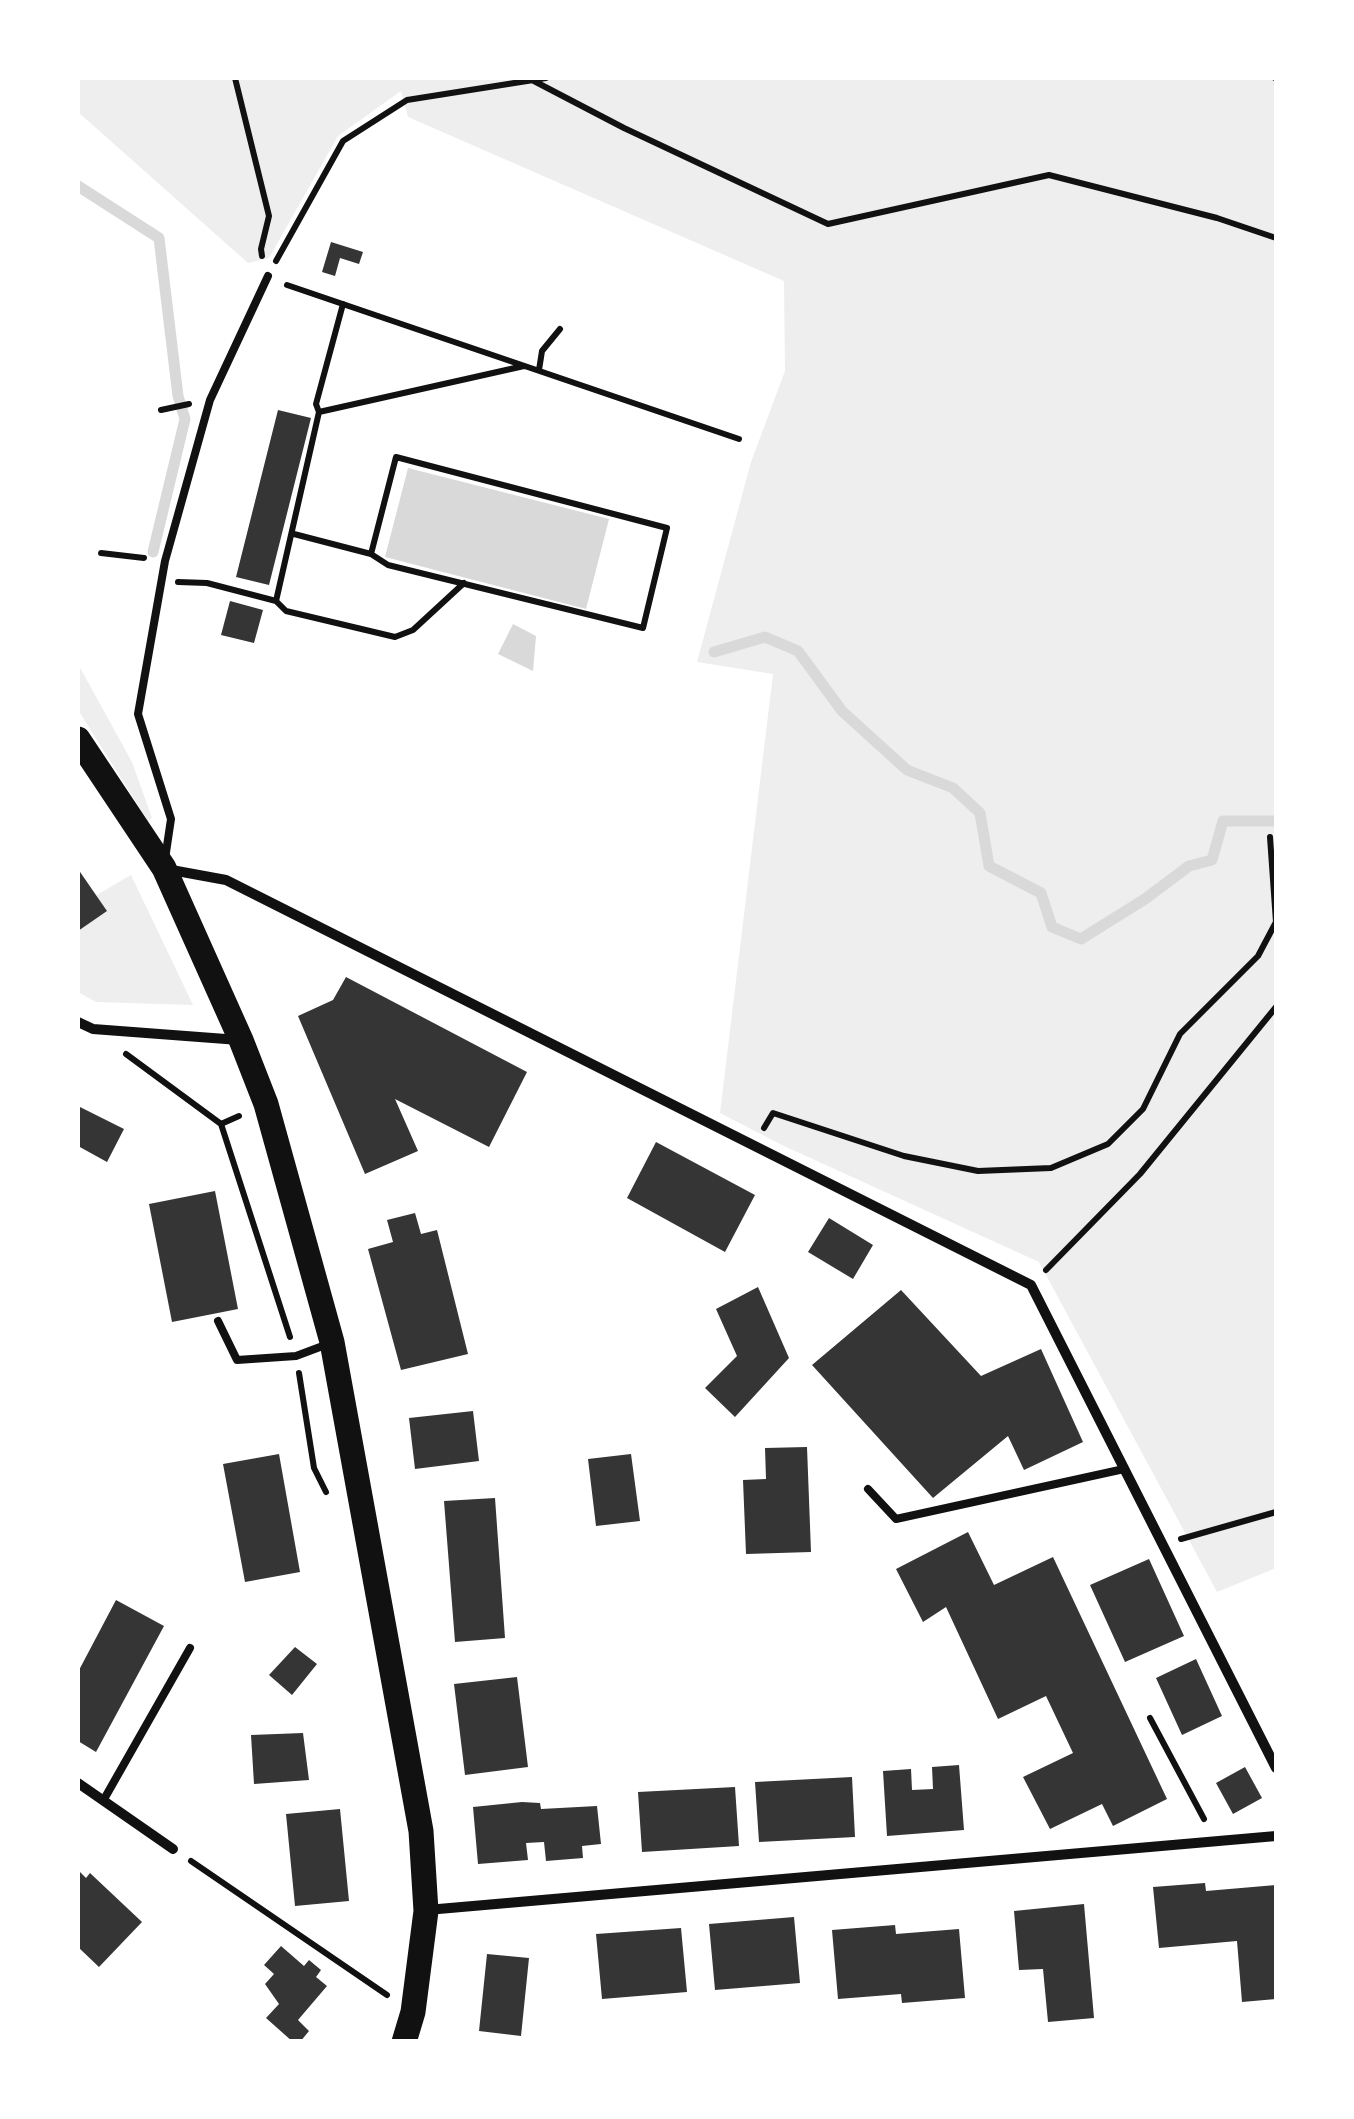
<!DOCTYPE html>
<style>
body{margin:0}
#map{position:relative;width:1354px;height:2119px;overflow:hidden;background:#fff;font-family:Arial,sans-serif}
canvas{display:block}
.frame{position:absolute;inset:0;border:80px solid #fff;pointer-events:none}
</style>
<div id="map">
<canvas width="1354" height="2119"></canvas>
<div class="frame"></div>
</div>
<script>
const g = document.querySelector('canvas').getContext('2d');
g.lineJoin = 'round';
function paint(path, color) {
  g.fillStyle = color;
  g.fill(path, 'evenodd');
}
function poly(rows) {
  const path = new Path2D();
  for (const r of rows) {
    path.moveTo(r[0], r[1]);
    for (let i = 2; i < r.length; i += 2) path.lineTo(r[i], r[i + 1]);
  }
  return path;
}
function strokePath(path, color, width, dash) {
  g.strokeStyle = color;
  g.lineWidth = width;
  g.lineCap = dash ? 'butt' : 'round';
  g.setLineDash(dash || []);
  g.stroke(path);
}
const green = poly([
 [78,78,1276,78,1276,1568,1217,1592,1039,1262,784,1146,720,1113,773,674,697,662,751,462,785,371,784,281,408,117,401,91,338,136,269,258,248,263,78,112],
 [78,664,132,762,152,818,148,821,78,710],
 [131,875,193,1005,96,1002,78,992,78,906]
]);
const water = poly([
 [408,468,609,519,586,609,385,557],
 [513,624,536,636,533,671,498,654]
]);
const stream = poly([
 [78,186,159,238,178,396,185,419,153,552],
 [714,652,765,637,798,651,842,711,907,770,953,788,980,813,989,866,1041,893,1052,927,1081,939,1145,899,1189,866,1212,860,1223,821,1276,821]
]);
const building = poly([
 [331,242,363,252,359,264,340,258,335,276,322,272],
 [278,410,311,418,269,585,236,577],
 [230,601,263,610,254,643,221,635],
 [78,869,107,911,78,931],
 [346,977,527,1072,489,1147,395,1099,418,1151,365,1174,298,1016,333,1000],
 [78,1106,124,1129,107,1162,78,1146],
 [656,1142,755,1195,725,1252,627,1198],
 [215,1191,238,1309,172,1322,149,1204],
 [415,1213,421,1234,437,1230,468,1354,401,1370,368,1249,393,1242,387,1220],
 [829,1218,873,1245,853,1279,808,1252],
 [758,1287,789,1358,735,1417,705,1388,737,1356,716,1309],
 [901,1290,981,1376,1041,1349,1083,1442,1024,1470,1008,1436,933,1498,812,1365],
 [473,1411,479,1461,415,1469,409,1418],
 [807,1447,811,1552,746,1554,743,1480,766,1479,765,1448],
 [279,1454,300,1572,245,1582,223,1464],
 [631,1454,640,1521,596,1526,588,1459],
 [495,1498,505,1638,455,1642,444,1501],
 [968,1532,994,1585,1053,1557,1167,1799,1113,1826,1102,1804,1050,1829,1023,1777,1073,1753,1046,1696,998,1719,946,1607,923,1622,896,1569],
 [1149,1559,1184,1636,1125,1662,1090,1585],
 [116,1600,164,1626,96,1752,78,1741,78,1672],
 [295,1647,317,1664,292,1695,269,1675],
 [1196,1659,1222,1716,1182,1735,1156,1678],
 [517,1677,528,1767,465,1775,454,1684],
 [303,1733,309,1780,254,1784,251,1735],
 [959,1765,964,1830,887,1836,883,1771,911,1769,912,1790,933,1789,932,1767],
 [1245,1767,1262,1798,1233,1814,1216,1783],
 [852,1777,855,1837,759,1842,755,1782],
 [735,1787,739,1846,642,1852,638,1792],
 [522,1802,540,1803,541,1809,597,1806,601,1844,582,1846,583,1858,546,1861,544,1842,526,1843,528,1860,478,1864,473,1807],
 [340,1809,349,1901,295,1906,286,1814],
 [78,1870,86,1878,90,1873,142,1922,99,1967,78,1947],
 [1205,1883,1206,1891,1276,1885,1276,1999,1242,2002,1237,1941,1159,1948,1153,1887],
 [1084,1904,1094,2018,1048,2022,1043,1969,1019,1970,1014,1911],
 [794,1917,800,1983,715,1990,709,1924],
 [895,1925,896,1934,959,1929,965,1998,902,2003,901,1994,838,1999,832,1930],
 [681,1928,687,1992,602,1999,596,1934],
 [281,1946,304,1966,309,1960,321,1970,316,1977,327,1986,298,2020,309,2031,300,2042,293,2042,266,2018,279,2004,265,1984,274,1974,264,1965],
 [487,1954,529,1958,521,2036,479,2031]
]);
const path = poly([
 [235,78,269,216,261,249,262,256],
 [1275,78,1276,78],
 [532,80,624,128,828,224,1049,175,1217,218,1276,238],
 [276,261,343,141,407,100,546,78],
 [287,285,739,439],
 [539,370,542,351,560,329],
 [161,410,189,404],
 [319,412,316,404,343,304],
 [294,534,371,554,388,565,643,628,667,528,396,457,371,554],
 [101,553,144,558],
 [178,582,207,583,276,601,286,611,395,637,413,630,464,583],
 [276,601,319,412,524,366],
 [1270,837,1276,922],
 [126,1054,221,1124,239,1116],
 [221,1124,290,1337],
 [764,1128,773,1113,904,1156,978,1171,1051,1168,1108,1144,1143,1109,1180,1034,1258,956,1276,922],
 [1046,1270,1140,1174,1276,1007],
 [299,1373,314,1468,326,1492],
 [1181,1539,1276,1512],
 [1150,1718,1204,1819],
 [191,1861,387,1995]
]);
const service = poly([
 [165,859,171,819,138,714,165,561,210,400,268,276],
 [218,1321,237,1360,296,1356,328,1344],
 [868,1489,896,1519,1124,1469],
 [103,1801,190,1648]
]);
const minor = poly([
 [166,869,226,880,1031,1285,1276,1768],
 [78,1022,93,1029,239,1040],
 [78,1783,173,1849],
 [427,1910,1276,1836]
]);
const primary = poly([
 [78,739,164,868,241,1040,266,1104,332,1342,421,1831,426,1911,413,2012,404,2042]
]);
paint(green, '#eee');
paint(water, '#d9d9d9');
strokePath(stream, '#d9d9d9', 11);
paint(building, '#353535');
strokePath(path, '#111', 6);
strokePath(service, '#111', 8);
strokePath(minor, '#111', 10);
strokePath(primary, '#111', 25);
</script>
